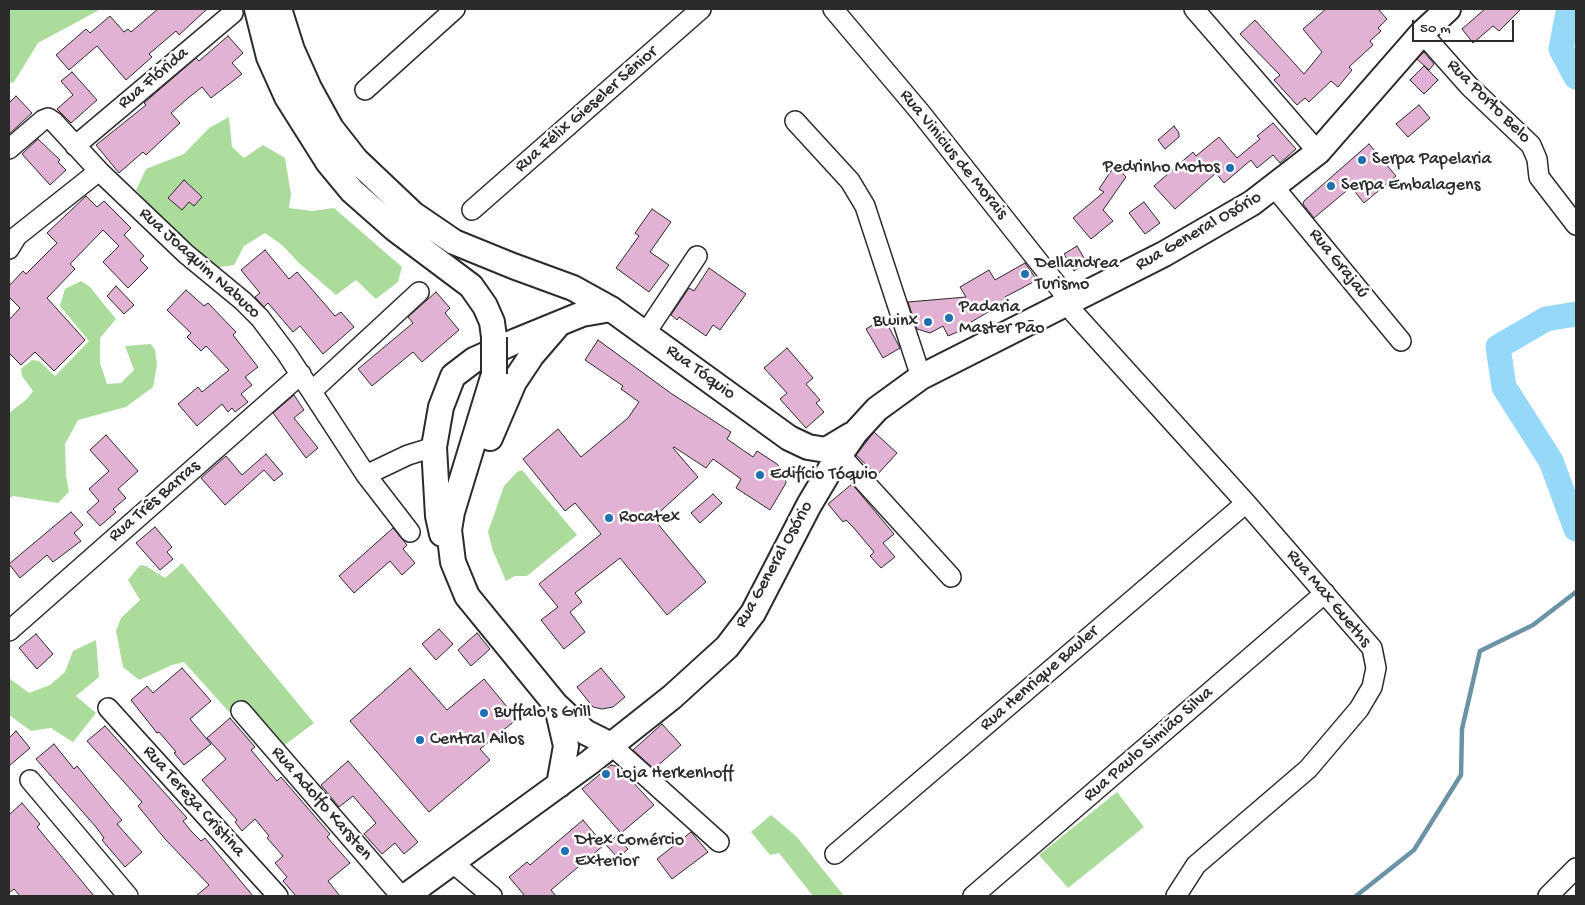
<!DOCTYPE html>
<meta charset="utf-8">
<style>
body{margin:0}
#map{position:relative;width:1585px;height:905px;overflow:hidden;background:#fff;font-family:"Gochi Hand",sans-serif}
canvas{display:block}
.frame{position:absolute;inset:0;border:10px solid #2b2b2b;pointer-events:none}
.scale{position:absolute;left:1412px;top:20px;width:102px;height:22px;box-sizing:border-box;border:2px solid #2b2b2b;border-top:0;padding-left:6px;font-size:15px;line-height:18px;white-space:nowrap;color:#2b2b2b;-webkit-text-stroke:4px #fff;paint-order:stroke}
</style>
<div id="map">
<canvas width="1585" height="905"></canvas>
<div class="frame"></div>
<div class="scale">50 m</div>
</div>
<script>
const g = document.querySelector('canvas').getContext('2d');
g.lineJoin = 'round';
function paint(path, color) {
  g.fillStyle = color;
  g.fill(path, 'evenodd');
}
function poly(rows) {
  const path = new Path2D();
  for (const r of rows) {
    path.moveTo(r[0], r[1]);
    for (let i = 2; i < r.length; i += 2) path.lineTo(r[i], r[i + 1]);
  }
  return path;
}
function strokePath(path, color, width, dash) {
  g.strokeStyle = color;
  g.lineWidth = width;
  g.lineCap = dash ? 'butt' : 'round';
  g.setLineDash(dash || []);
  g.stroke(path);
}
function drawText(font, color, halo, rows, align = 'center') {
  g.font = font + ' "Gochi Hand",sans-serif';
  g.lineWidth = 5;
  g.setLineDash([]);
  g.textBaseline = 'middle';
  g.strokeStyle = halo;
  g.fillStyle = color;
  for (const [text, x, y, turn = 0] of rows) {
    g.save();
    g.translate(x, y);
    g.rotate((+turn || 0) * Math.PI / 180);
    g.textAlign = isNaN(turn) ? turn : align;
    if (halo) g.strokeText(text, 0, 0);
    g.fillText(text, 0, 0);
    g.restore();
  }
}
const green = poly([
 [9,9,101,9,38,43,14,82,9,83],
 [229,117,232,147,244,158,263,145,285,158,291,194,289,208,312,211,334,208,402,267,398,282,376,299,356,280,336,295,299,263,282,245,265,233,244,246,234,265,214,268,162,218,136,190,146,169,184,154,209,128],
 [81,281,90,287,116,319,100,338,100,363,107,384,121,383,134,370,125,346,151,344,155,350,157,365,153,387,126,407,78,420,65,444,66,475,69,492,58,503,13,496,9,499,9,413,27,399,33,391,22,376,21,369,32,360,39,361,55,376,89,341,60,306,65,289],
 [522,470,577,535,527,576,515,576,506,581,493,551,488,532,504,486,517,472],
 [182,563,314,723,282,747,242,703,229,712,184,662,172,665,139,680,123,667,116,631,121,618,140,600,128,580,140,565,146,566,165,578],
 [96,640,99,677,76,696,96,713,73,742,51,728,31,731,9,715,9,678,29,693,50,685,65,672,73,651],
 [1117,792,1144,827,1068,888,1039,855],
 [771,815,797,837,844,896,813,896,779,853,770,855,751,832]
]);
const stream = poly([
 [1356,896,1414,850,1461,775,1462,729,1480,651,1533,625,1576,592]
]);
const river = poly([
 [1573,9,1568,12,1561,49,1576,77],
 [1576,314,1546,319,1498,347,1504,387,1551,461,1576,529]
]);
const building = poly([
 [158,9,207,9,179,35,176,31,149,54,152,57,126,80,97,46,69,70,56,55,86,29,90,33,110,16,124,32,128,29,131,32,158,9],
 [1326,9,1378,9,1387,19,1378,28,1381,31,1370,41,1373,45,1349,67,1352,70,1338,87,1331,81,1309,102,1305,98,1297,105,1274,80,1280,75,1240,34,1255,20,1304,74,1322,52,1303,29,1326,9],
 [1485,9,1521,9,1499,31,1493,26,1473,43,1462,29,1485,9],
 [228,36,243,53,232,63,242,74,211,98,202,87,187,99,171,113,180,123,146,155,143,152,119,173,96,145,146,105,144,103,196,58,199,61,228,36],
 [1424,52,1434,64,1429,70,1417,59,1424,52],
 [1424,66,1438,80,1424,94,1410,80,1424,66],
 [72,72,97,100,71,123,57,109,73,95,61,81,72,72],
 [16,96,32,113,9,134,9,103,16,96],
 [1419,105,1430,118,1408,137,1396,124,1419,105],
 [1273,123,1296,149,1280,163,1273,155,1257,168,1251,160,1224,183,1216,173,1175,209,1154,186,1193,152,1196,156,1219,137,1237,158,1260,139,1257,136,1273,123],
 [1174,126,1179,133,1179,137,1165,149,1158,140,1174,126],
 [38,139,60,160,58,162,66,170,50,185,22,154,38,139],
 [1369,144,1396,176,1364,203,1351,187,1314,218,1303,204,1304,201,1369,144],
 [1115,165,1126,177,1103,210,1113,221,1091,239,1073,218,1104,192,1099,189,1115,165],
 [184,180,202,197,194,206,189,202,182,210,168,198,184,180],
 [86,196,97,207,104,201,131,228,124,235,144,256,140,260,148,268,128,288,103,262,119,246,103,230,70,264,75,269,47,298,85,340,54,371,35,352,21,365,9,353,9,320,20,308,9,297,9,286,23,271,26,274,57,243,47,233,86,196],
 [1144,202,1160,223,1145,234,1129,213,1144,202],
 [652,209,671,222,650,252,669,265,649,292,616,268,639,236,635,233,652,209],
 [1077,246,1087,263,1074,271,1064,254,1077,246],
 [265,250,289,279,297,272,335,316,341,312,354,327,323,354,300,326,293,332,268,303,264,307,255,297,260,293,241,270,265,250],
 [1025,263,1037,280,1005,297,1007,301,961,328,962,330,948,336,943,326,930,333,917,329,908,302,966,297,960,287,989,270,995,280,1025,263],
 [709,268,746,294,720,330,713,325,706,336,679,317,677,320,671,315,689,288,694,291,709,268],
 [116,286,134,305,124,314,107,296,116,286],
 [186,290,204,306,208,303,236,332,233,335,258,367,245,377,252,385,241,394,248,402,235,412,232,408,228,412,222,404,197,426,178,404,198,387,202,392,229,370,206,346,201,351,187,337,191,333,167,310,186,290],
 [436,292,450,308,445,313,459,330,422,362,413,352,372,386,358,369,413,323,408,317,436,292],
 [884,318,900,348,883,358,866,329,884,318],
 [598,340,672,394,731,432,727,439,753,457,757,451,777,464,784,472,786,483,770,510,736,488,741,479,713,459,706,468,674,447,673,448,698,477,653,518,706,582,667,615,620,558,575,593,582,602,570,612,585,632,564,649,541,620,558,607,539,584,601,534,575,503,565,511,523,459,558,429,581,457,628,418,639,402,621,389,623,386,585,360,598,340],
 [787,348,813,378,806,384,820,400,816,403,824,412,806,428,780,399,787,393,764,368,787,348],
 [294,395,304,410,294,418,318,448,306,458,273,413,294,395],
 [874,432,897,453,877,475,856,455,874,432],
 [106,435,138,471,118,489,126,498,113,509,116,512,100,526,87,512,99,501,89,489,109,471,90,450,106,435],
 [266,454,283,474,274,481,264,470,225,505,201,478,226,456,242,475,266,454],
 [852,484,894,534,883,543,895,557,881,568,870,556,874,552,853,527,846,520,843,522,828,504,852,484],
 [713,494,722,503,700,523,691,513,713,494],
 [71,512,83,525,74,533,81,541,53,562,47,555,20,578,9,564,71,512],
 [155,527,172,547,167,552,173,559,160,570,136,543,155,527],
 [393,528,407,545,403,549,415,563,402,575,390,561,354,593,339,576,393,528],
 [439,629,453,644,436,660,422,644,439,629],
 [477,633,490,649,471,666,458,650,477,633],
 [36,634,53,654,37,669,19,648,36,634],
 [182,668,211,701,190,719,211,744,184,765,174,753,176,752,159,732,157,733,131,700,147,686,153,693,182,668],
 [410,668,447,710,484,679,517,719,480,749,490,760,429,812,350,721,410,668],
 [601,668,625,697,613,707,602,709,593,707,577,687,601,668],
 [230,718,255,747,251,750,277,781,281,777,330,834,327,837,350,863,328,881,340,896,296,896,283,881,287,877,275,863,283,856,267,838,269,836,255,819,242,831,235,822,237,820,202,780,226,759,207,738,230,718],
 [662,724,681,745,654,769,633,750,662,724],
 [105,726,187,818,183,821,192,832,201,841,205,838,253,896,196,896,209,885,165,839,138,806,142,802,87,741,105,726],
 [16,731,30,748,9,766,9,738,16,731],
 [54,744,74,769,77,766,114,811,122,820,117,824,142,852,125,867,102,840,104,838,96,827,36,759,54,744],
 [348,761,418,842,404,854,395,843,382,854,364,834,376,823,353,796,339,807,321,785,348,761],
 [611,765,619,767,654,805,621,833,582,789,611,765],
 [22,803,40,824,37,827,94,896,20,896,14,889,9,893,9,815,22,803],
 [583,820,604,845,551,890,556,896,525,896,509,877,527,862,530,865,583,820],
 [691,832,708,852,672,879,657,859,691,832],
 [616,836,628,849,618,858,606,845,616,836]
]);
const minor = poly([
 [833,9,920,112,1061,290,1074,313,1246,503,1372,648,1376,668,1372,687,1359,709,1308,769,1196,865,1176,896],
 [1194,9,1318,152],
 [1422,33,1469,86,1531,145,1537,159,1539,177,1576,225],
 [365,90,455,9],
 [795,121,850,181,865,206,921,377],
 [75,146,233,13],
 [9,149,43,120,48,118,54,122,99,171,186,254,243,301,260,318,287,354,366,475,410,532],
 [1274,187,1401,341],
 [472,210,701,9],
 [9,249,17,236,99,171],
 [645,334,697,256],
 [312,391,419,292],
 [840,455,951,577],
 [366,475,408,455,434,447],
 [9,631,301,374],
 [108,708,278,896],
 [241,711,401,896],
 [611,745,719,842],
 [30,780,128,896],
 [835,854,1246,503],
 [452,862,492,896],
 [973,896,1325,593],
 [1548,896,1576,868]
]);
const major = poly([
 [257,9,269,57,287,97,328,162,352,191,395,229,471,286,485,306,492,322,494,337],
 [279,9,292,50,309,88,331,128,356,160,413,214,454,242,513,266,573,288,611,309,789,438,808,447,826,450,851,435],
 [494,374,452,512,449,530,453,562,467,596,556,705,585,732,611,745],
 [490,438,514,382,532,355,557,326],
 [442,534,438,516,434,447,441,407,453,376,474,360,516,341,582,314,611,309],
 [557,707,566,746,559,785],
 [406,896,590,762,672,697,727,647,753,613,809,505,831,468,855,433,877,409,921,377,1164,254,1252,203,1318,152,1422,33,1448,9]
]);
const majorBridge = poly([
 [494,337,494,374]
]);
const markers = [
 [1362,160,5,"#1f6fb2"],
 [1230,168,5,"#1f6fb2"],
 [1331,186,5,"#1f6fb2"],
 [1025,274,5,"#1f6fb2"],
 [949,318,5,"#1f6fb2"],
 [928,322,5,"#1f6fb2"],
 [760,475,5,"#1f6fb2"],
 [609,518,5,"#1f6fb2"],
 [484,713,5,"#1f6fb2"],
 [420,740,5,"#1f6fb2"],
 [606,774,5,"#1f6fb2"],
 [565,851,5,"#1f6fb2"]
];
const streetNames = [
 ["Rua Flórida",154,79,-40],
 ["Rua Porto Belo",1488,102,45],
 ["Rua Félix Gieseler Sênior",587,110,-41],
 ["Rua Vinicius de Morais",953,155,51],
 ["Rua General Osório",1199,232,-30],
 ["Rua Joaquim Nabuco",199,264,42],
 ["Rua Grajaú",1338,264,51],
 ["Rua Tóquio",700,373,36],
 ["Rua Três Barras",155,502,-41],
 ["Rua General Osório",775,565,-61],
 ["Rua Max Gueths",1328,599,50],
 ["Rua Henrique Bauler",1040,679,-41],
 ["Rua Paulo Simião Silva",1149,745,-41],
 ["Rua Tereza Cristina",193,802,48],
 ["Rua Adolfo Karsten",321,804,49]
];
const poiNames = [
 ["Serpa Papelaria",1372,160],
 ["Pedrinho Motos",1220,168,"right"],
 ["Serpa Embalagens",1341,186],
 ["Dellandrea",1035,264],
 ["Turismo",1035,285],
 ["Padaria",959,308],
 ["Master Pão",959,329],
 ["Bwinx",918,322,"right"],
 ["Edifício Tóquio",770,475],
 ["Rocatex",619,518],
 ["Buffalo's Grill",494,713],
 ["Central Ailos",430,740],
 ["Loja Herkenhoff",616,774],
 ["Dtex Comércio",575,841],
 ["Exterior",575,862]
];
paint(green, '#acdc9c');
strokePath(stream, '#6b93a6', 4.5);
strokePath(river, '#96d8f8', 25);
paint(building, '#e1b2d3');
strokePath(building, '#2b2b2b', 1);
strokePath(minor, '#2b2b2b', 22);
strokePath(major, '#2b2b2b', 28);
strokePath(minor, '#fff', 19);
strokePath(major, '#fff', 24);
strokePath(majorBridge, '#2b2b2b', 28, []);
strokePath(majorBridge, '#fff', 24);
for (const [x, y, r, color] of markers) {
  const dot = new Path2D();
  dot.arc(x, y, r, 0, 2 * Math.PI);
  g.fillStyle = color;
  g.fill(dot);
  strokePath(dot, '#fff', 2);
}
drawText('18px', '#2b2b2b', '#fff', streetNames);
drawText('18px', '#2b2b2b', '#fff', poiNames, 'left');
</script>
